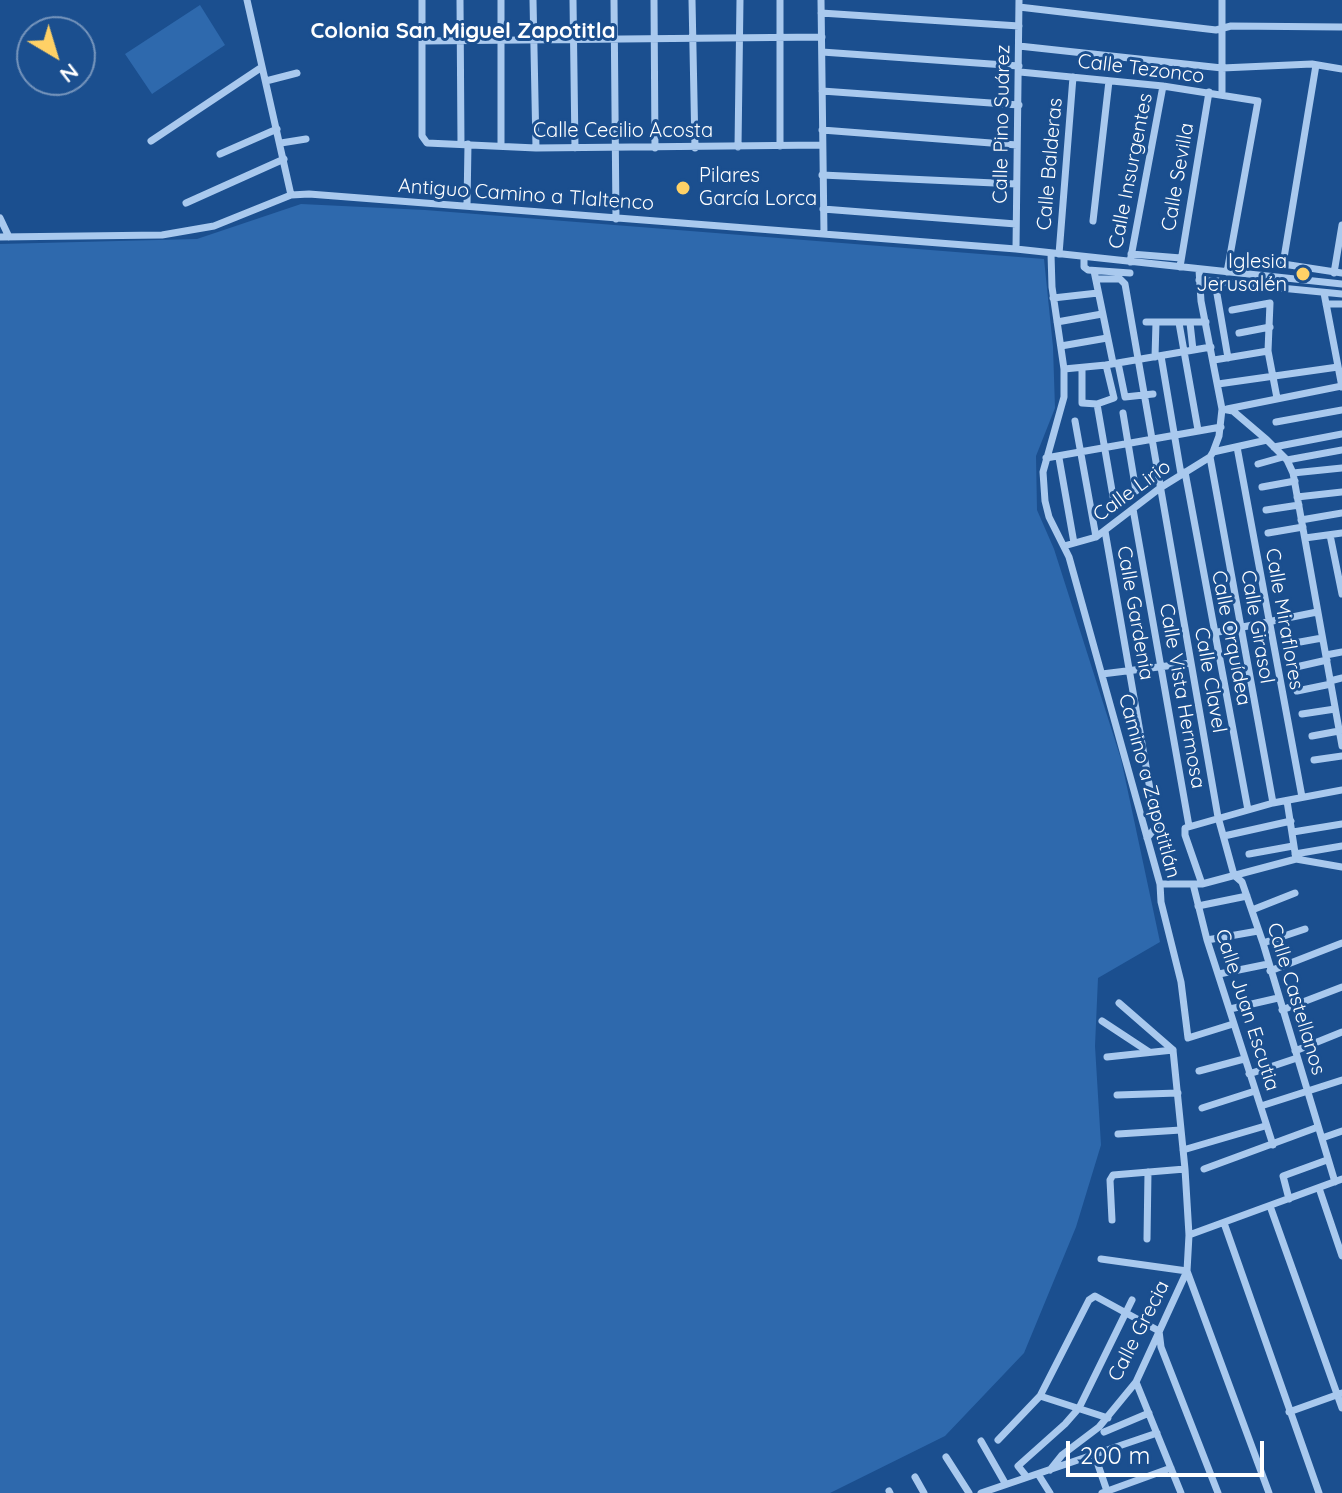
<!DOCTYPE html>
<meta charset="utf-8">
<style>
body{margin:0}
#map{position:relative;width:1342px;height:1493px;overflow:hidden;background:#1b4f8f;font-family:Quicksand,sans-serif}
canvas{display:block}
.north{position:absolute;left:16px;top:16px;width:80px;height:80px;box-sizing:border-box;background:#1b4f8f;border:2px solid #7695bc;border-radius:50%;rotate:142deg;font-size:22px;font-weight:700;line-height:32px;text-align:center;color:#fff}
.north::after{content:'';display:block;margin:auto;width:28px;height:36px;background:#ffd166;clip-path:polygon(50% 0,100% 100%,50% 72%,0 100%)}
.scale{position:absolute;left:1066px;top:1441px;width:198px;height:36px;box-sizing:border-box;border:4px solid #fff;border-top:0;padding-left:10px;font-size:24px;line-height:28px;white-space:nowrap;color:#fff;-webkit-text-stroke:6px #1b4f8f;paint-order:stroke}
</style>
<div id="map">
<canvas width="1342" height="1493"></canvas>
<div class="north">N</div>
<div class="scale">200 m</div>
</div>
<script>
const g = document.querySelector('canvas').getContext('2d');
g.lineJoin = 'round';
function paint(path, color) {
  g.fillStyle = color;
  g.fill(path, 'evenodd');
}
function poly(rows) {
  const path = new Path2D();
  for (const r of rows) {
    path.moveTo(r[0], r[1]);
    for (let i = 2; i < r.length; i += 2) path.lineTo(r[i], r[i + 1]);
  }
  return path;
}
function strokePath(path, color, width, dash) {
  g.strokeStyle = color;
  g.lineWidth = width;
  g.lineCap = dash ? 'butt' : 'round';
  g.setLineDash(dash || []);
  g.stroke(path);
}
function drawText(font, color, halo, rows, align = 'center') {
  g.font = font + ' Quicksand,sans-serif';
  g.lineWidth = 6;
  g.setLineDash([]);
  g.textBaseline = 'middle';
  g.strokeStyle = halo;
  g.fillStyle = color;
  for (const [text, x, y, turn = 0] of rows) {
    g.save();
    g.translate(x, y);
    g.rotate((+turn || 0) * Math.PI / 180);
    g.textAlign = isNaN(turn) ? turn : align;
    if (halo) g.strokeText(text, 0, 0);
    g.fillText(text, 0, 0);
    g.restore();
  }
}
const green = poly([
 [200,5,225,45,152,94,125,54],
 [301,204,425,210,1044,259,1053,347,1055,408,1036,456,1037,510,1054,549,1121,759,1160,942,1098,978,1095,1046,1101,1145,1076,1227,1024,1353,945,1436,830,1493,0,1493,0,244,197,239]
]);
const minor = poly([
 [247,0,291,195],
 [422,0,422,136,427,143,536,148,822,145],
 [460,0,461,144],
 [533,0,536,148],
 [573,0,575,148],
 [614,0,616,219],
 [654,0,655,148],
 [692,0,695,148],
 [780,0,780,146],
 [821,0,824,234],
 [1019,7,1216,30,1231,26,1342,27],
 [821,13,1019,26],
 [422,41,822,37],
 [1019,46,1222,68,1312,64,1342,69],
 [822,52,1019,66],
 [1316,65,1283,264,1342,273],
 [1020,72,1163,86,1258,101,1227,272],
 [266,81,297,73],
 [822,91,1019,105],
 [1222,95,1222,0],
 [822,130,1017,145],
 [151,141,262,67],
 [281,143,306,139],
 [501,145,501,0],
 [738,147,740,0],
 [220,154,277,129],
 [822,175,1016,184],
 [186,203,284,159],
 [467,206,468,144],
 [823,209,1016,224],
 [0,218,9,237],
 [1093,221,1109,81],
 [0,237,162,235,214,226,291,195,309,194,1016,249,1342,284],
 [1016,249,1019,0],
 [1051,254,1052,287,1064,369,1064,397,1043,472,1045,501,1049,517,1069,557,1160,884,1161,902,1181,982,1188,1038,1233,1024],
 [1059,254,1073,77],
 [1131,254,1181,258],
 [1084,258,1084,267,1088,270,1130,273],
 [1130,262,1163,86],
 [1180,267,1209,92],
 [1199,270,1201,301,1222,409,1219,436,1213,452],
 [1094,271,1113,363],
 [1334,273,1342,225],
 [1096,279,1120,279,1125,284,1218,817,1234,875,1242,882,1263,943,1335,1182],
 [1199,280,1342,294],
 [1218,281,1217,294,1228,358],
 [1324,293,1342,387],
 [1053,298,1098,293],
 [1326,304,1342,304],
 [1232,310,1270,303,1268,351,1277,398],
 [1057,322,1102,314],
 [1146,322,1206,322],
 [1179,323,1198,430],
 [1190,323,1193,350],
 [1239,333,1270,327],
 [1061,346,1107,338],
 [1161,356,1181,474],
 [1155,357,1156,322],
 [1214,360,1268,351],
 [1118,363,1125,397,1153,394],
 [1082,368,1082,403,1097,404,1114,398,1106,365],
 [1064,369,1106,365,1211,347],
 [1218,384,1338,367],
 [1097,404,1114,502],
 [1222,409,1233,411,1267,440,1287,460,1293,473,1342,746],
 [1227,409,1342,386],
 [1123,413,1136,491],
 [1075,421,1096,537],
 [1276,422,1342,410],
 [1237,447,1302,797],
 [1274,447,1342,434],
 [1210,457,1273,803],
 [1046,458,1221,427],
 [1059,458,1074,543],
 [1287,460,1342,450],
 [1258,464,1283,457],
 [1185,472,1248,810],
 [1293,473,1342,468],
 [1262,487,1295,481],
 [1297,497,1342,492],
 [1133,509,1189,826],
 [1266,510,1299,505],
 [1301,520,1342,513],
 [1105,531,1155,818,1156,827,1147,838],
 [1268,533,1303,527],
 [1330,535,1342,594],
 [1305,538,1342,533],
 [1064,546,1096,537,1160,488,1210,457,1213,452,1267,440],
 [1213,633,1317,612],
 [1289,644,1322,638],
 [1326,655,1342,652],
 [1296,667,1327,660],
 [1102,674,1191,663],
 [1330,681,1342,678],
 [1297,691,1331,684],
 [1302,714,1335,709],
 [1312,736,1339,731],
 [1314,760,1342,756],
 [1287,801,1296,859],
 [1293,832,1342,824],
 [1224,836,1291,821],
 [1249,854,1293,846],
 [1295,854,1342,846],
 [1160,884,1202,884,1296,859,1342,867],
 [1193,884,1207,940,1273,1145],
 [1202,884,1185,835,1185,828,1273,803,1342,790],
 [1198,906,1247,896],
 [1252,910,1295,893],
 [1207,940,1258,931],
 [1263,943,1305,929],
 [1270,971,1342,943],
 [1219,974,1268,964],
 [1119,1003,1173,1050],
 [1230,1009,1278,998],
 [1282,1010,1342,987],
 [1102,1021,1149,1052],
 [1173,1050,1185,1169,1189,1235,1187,1271,1269,1493],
 [1295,1051,1342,1032],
 [1107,1057,1173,1050],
 [1199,1071,1244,1059],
 [1249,1074,1297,1058],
 [1117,1095,1178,1093],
 [1261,1106,1342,1080],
 [1202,1108,1255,1091],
 [1118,1134,1181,1130],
 [1322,1138,1342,1131],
 [1183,1150,1265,1126],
 [1204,1169,1318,1127],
 [1319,1188,1342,1256],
 [1289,1199,1283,1176,1327,1160],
 [1270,1206,1342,1408],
 [1112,1220,1110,1180,1113,1175,1185,1169],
 [1224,1223,1319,1493],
 [1189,1235,1342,1179],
 [1147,1239,1148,1172],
 [1101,1259,1187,1271],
 [1136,1382,1181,1493],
 [1040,1396,1108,1418],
 [1289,1412,1342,1393],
 [1104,1432,1149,1413],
 [998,1440,1040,1396,1089,1300,1095,1296,1159,1331,1161,1347,1218,1493],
 [981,1441,1005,1483],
 [1095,1456,1107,1491],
 [946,1457,969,1493],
 [1050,1470,1062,1455,1099,1427,1136,1382,1187,1271],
 [1038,1474,1050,1493],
 [1026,1476,1018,1466,1065,1424,1079,1408,1132,1300],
 [915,1477,924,1493],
 [889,1491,890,1493],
 [981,1493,1157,1433],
 [1102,1493,1171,1468]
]);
const markers = [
 [683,188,8,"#ffd166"],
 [1303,274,8,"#ffd166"]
];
const streetNames = [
 ["Calle Tezonco",1141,69,7],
 ["Calle Pino Suárez",1002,124,-89],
 ["Calle Cecilio Acosta",623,131],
 ["Calle Balderas",1050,164,-85],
 ["Calle Insurgentes",1131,171,-79],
 ["Calle Sevilla",1178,177,-80],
 ["Antiguo Camino a Tlaltenco",526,195,4],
 ["Calle Lirio",1132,491,-36],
 ["Calle Gardenia",1135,613,80],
 ["Calle Miraflores",1284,619,80],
 ["Calle Girasol",1257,627,80],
 ["Calle Orquídea",1231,638,79],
 ["Calle Clavel",1210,680,80],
 ["Calle Vista Hermosa",1182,696,80],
 ["Camino a Zapotitlán",1149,786,75],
 ["Calle Castellanos",1296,999,73],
 ["Calle Juan Escutia",1247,1010,72],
 ["Calle Grecia",1139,1331,-63]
];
const poiNames = [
 ["Pilares",699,176],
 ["García Lorca",699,199],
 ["Iglesia",1287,262,"right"],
 ["Jerusalén",1287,285,"right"]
];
const neighbourhoodNames = [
 ["Colonia San Miguel Zapotitla",463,31]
];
paint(green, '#2e69ad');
strokePath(minor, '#a9c9ee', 7);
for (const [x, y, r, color] of markers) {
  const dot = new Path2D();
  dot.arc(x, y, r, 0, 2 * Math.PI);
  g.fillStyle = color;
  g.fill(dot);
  strokePath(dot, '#1b4f8f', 3);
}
drawText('20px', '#fff', '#1b4f8f', streetNames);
drawText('20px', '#fff', '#1b4f8f', poiNames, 'left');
drawText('bold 22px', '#fff', '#1b4f8f', neighbourhoodNames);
</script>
